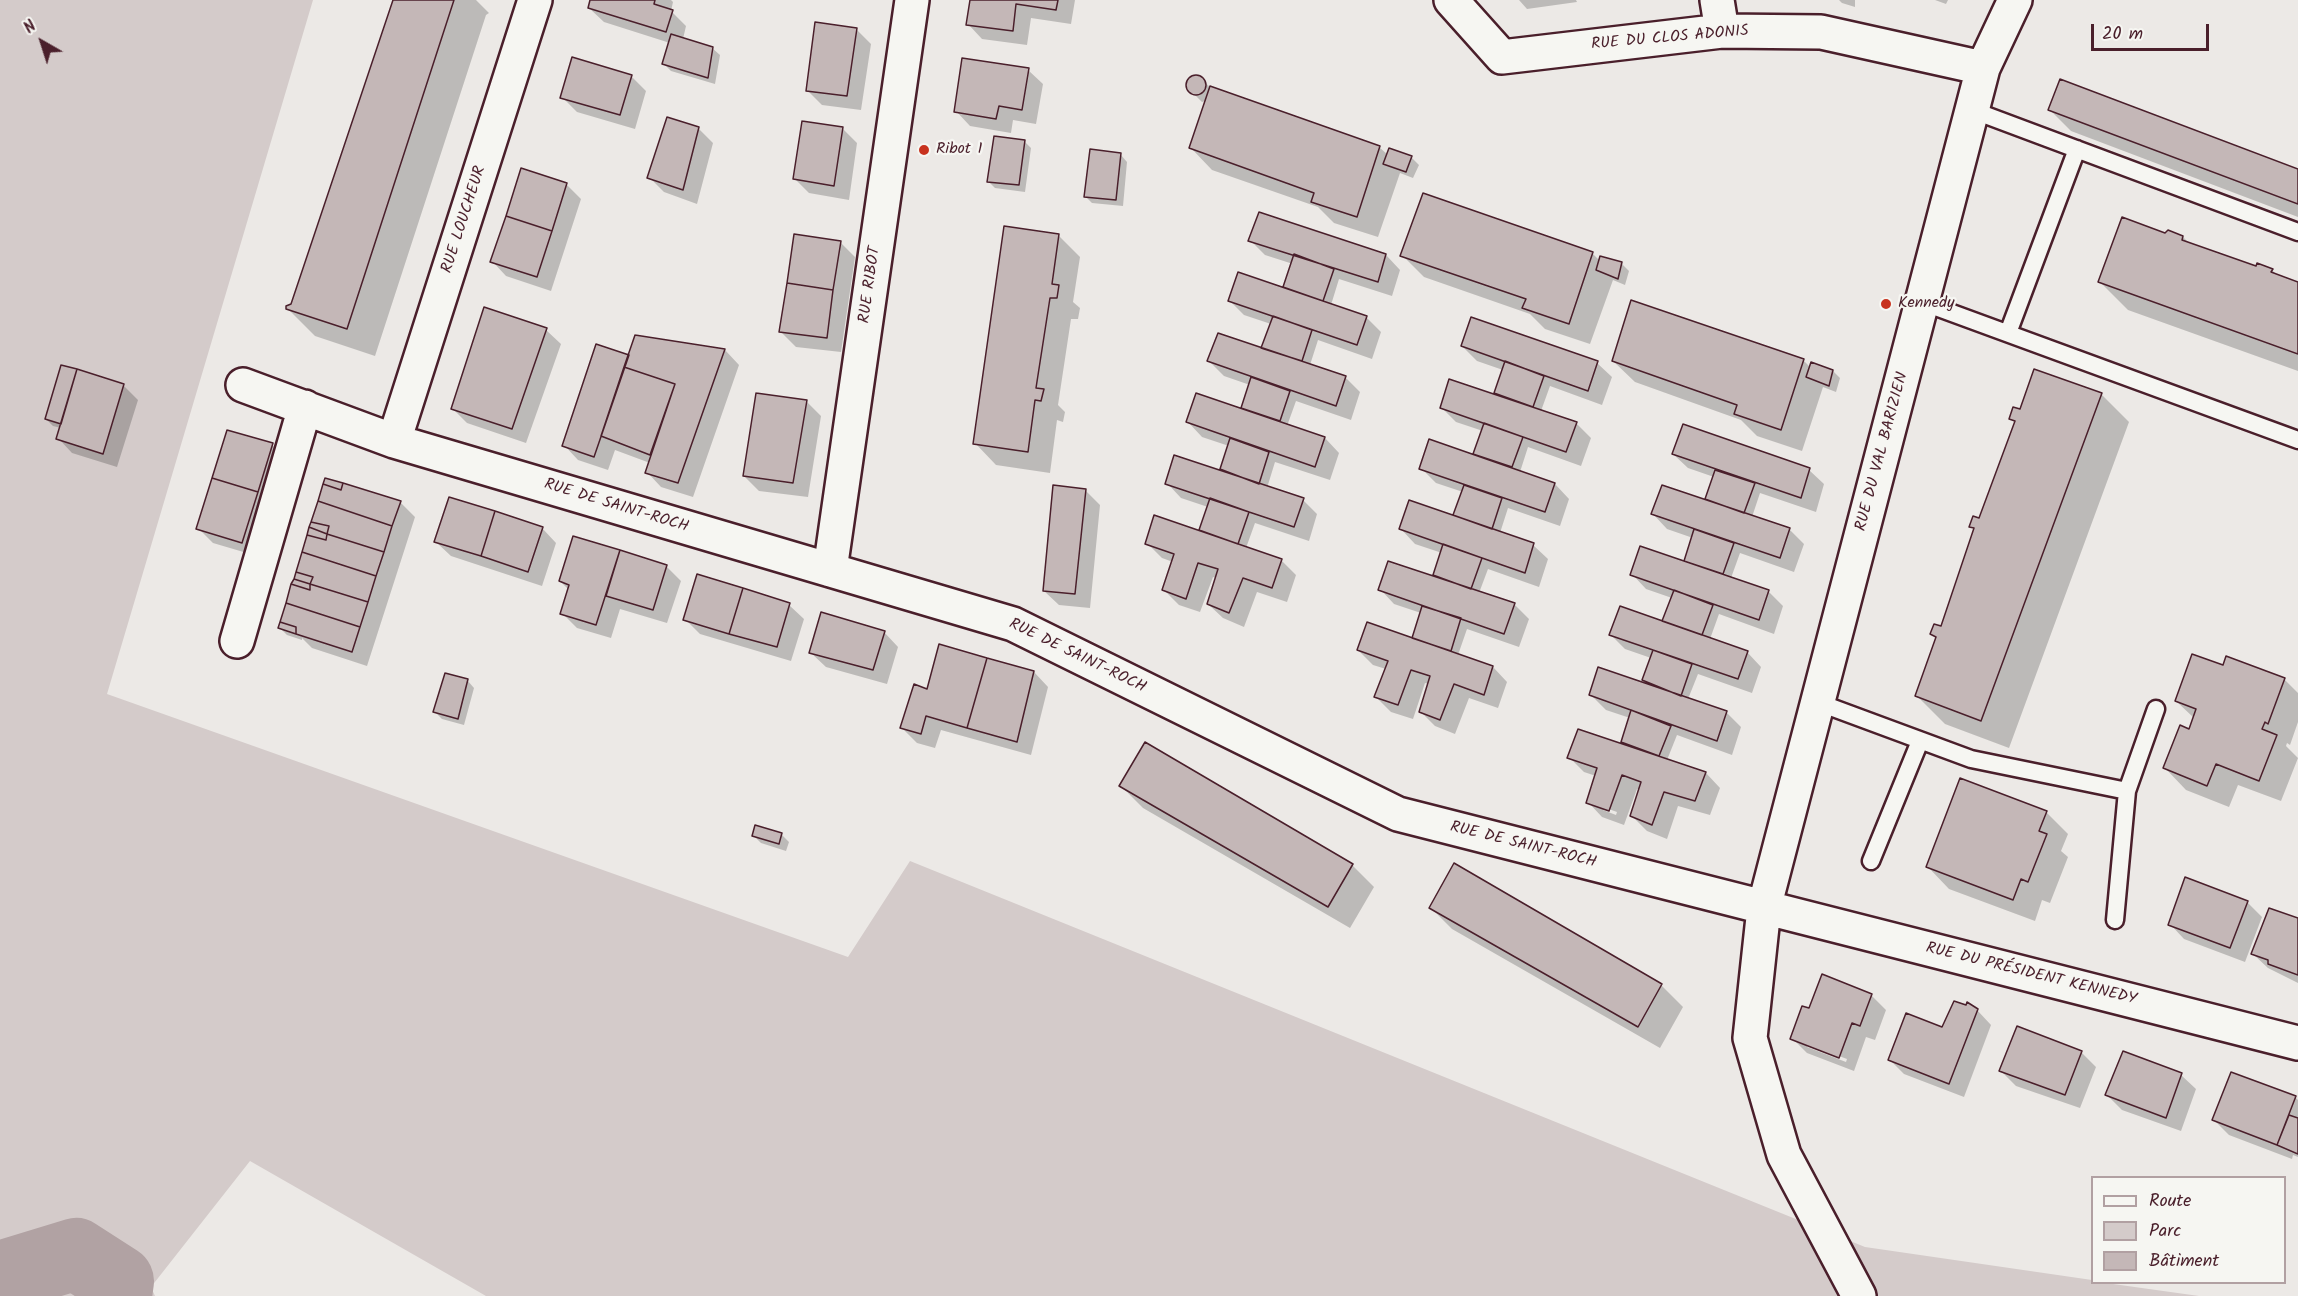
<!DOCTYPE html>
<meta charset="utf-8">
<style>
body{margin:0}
#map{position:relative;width:2298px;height:1296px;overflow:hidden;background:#ece9e6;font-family:Kalam,sans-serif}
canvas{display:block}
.legend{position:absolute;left:2091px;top:1176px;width:195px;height:108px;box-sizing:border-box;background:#f6f6f2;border:2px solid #b1a0a2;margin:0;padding:8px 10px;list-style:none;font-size:18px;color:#4a1f2b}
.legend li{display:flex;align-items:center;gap:12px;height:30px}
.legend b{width:30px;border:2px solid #b1a0a2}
.north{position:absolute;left:12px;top:12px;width:60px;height:60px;-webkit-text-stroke:4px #f6f6f2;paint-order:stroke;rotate:321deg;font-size:16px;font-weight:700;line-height:24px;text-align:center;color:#4a1f2b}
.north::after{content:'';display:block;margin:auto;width:21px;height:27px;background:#4a1f2b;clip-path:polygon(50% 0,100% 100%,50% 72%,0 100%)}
.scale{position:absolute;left:2091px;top:24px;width:118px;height:27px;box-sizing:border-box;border:3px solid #4a1f2b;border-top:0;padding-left:8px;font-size:18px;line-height:21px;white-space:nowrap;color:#4a1f2b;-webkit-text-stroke:4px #f6f6f2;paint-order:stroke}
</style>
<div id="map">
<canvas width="2298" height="1296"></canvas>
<ul class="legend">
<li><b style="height:8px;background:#f6f6f2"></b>Route</li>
<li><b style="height:16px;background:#d4cbca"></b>Parc</li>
<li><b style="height:16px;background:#c4b7b7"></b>Bâtiment</li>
</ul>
<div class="north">N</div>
<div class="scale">20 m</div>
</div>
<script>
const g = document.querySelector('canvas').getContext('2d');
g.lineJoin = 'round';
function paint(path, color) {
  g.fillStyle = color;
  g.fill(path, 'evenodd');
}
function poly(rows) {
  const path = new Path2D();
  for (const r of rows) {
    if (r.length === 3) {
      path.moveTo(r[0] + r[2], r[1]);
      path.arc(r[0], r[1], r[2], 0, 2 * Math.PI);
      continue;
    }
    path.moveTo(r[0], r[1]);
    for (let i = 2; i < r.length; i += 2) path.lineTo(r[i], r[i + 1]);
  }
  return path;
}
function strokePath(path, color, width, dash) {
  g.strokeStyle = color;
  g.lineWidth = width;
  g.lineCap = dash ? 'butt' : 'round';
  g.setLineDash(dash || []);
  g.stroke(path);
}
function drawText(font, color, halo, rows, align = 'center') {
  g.font = font + ' Kalam,sans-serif';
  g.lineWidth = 4.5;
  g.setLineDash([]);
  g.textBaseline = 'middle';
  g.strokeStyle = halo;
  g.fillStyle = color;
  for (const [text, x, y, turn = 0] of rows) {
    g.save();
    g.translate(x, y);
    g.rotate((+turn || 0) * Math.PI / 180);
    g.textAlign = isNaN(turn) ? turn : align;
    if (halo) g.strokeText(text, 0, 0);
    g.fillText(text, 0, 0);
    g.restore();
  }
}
const green = poly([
 [0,0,313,0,107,694,848,957,910,861,1865,1247,2092,1280,2092,1282,2106,1283,2199,1296,486,1296,250,1161,151,1287,155,1296,0,1296]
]);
const shadow = poly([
 [394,0,476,0,489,13,486,15,375,356,315,336,287,308,292,306],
 [592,0,671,0,673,2,671,11,686,26,683,39,712,48,720,55,715,84,671,71,664,64,670,43,604,22,589,8],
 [971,0,1075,0,1071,24,1031,18,1027,45,982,39,968,24],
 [1519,0,1576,0,1577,2,1527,9],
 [1839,0,1855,0,1855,7,1842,3],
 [1935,0,1948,0,1946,4],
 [856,29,871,44,861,110,822,105,807,90],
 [1028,70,1043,84,1036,124,1013,120,1011,133,970,126,956,111],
 [631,76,646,91,635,129,577,112,562,97],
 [1198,76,1211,88,1379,147,1388,155,1390,150,1412,158,1419,165,1413,178,1400,173,1378,237,1334,223,1318,207,1212,170,1191,148,1206,101,1202,102,1187,87,1188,81,1192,77],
 [2049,109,2298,170,2298,217,2071,131],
 [698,128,713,143,697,204,664,192,649,177],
 [842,128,857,143,849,200,809,193,795,179],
 [1024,141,1031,148,1025,192,995,188,988,181],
 [1120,154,1127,162,1123,206,1092,203,1085,196],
 [566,184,581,199,551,291,506,276,492,261],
 [1424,195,1593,254,1600,261,1622,264,1629,271,1625,285,1613,280,1590,344,1545,329,1530,314,1424,277,1402,255],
 [1058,235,1080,257,1073,302,1080,308,1078,319,1071,319,1058,405,1065,412,1063,422,1057,420,1050,473,996,465,975,443],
 [2165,235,2183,237,2190,244,2257,268,2272,270,2278,276,2298,284,2298,371,2128,310,2100,282],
 [1250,240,1386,255,1400,270,1392,296,1339,279,1331,305,1366,317,1381,332,1372,359,1318,340,1310,365,1345,377,1360,392,1351,420,1296,401,1287,426,1325,438,1339,453,1330,480,1275,462,1267,488,1303,500,1317,514,1309,541,1255,523,1246,548,1281,560,1296,575,1287,602,1257,592,1244,627,1223,618,1208,604,1217,578,1213,577,1200,612,1179,605,1164,590,1173,562,1162,558,1147,543,1206,534,1201,530,1208,507,1181,498,1167,483,1226,474,1221,469,1229,446,1202,437,1188,422,1242,410,1250,385,1224,376,1209,361,1262,349,1271,324,1244,315,1229,300,1289,291,1285,286,1293,264,1265,255],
 [1228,471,1247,478,1246,481,1228,474],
 [840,242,855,257,841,352,796,347,781,332],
 [546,330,561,344,526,443,467,423,452,408],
 [636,337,725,350,739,365,693,497,661,487,647,472,650,463,615,450,608,470,578,460,564,445,630,356],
 [1462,346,1597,363,1612,377,1602,405,1550,386,1541,411,1576,423,1591,438,1581,466,1528,447,1520,472,1555,484,1569,499,1560,526,1508,508,1500,533,1533,545,1548,559,1539,587,1488,569,1479,593,1514,604,1529,619,1519,647,1467,629,1458,655,1493,667,1507,682,1498,708,1469,698,1455,734,1435,726,1420,711,1429,684,1425,683,1413,719,1391,712,1376,697,1386,669,1373,665,1358,650,1413,640,1421,613,1394,604,1380,589,1440,579,1435,575,1442,553,1415,544,1401,529,1459,519,1455,515,1463,492,1436,483,1421,468,1479,458,1475,454,1483,431,1456,422,1441,407,1501,398,1496,392,1503,370,1477,361],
 [1803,360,1811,368,1833,371,1840,378,1836,392,1823,387,1802,451,1757,436,1741,420,1635,382,1613,361],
 [123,385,138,400,117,467,72,453,58,438,61,428,53,426,46,419],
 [2101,394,2129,422,2009,748,1945,724,1917,696,1937,639,1931,634,1942,627,1975,530,1971,526,1980,520,2016,424,2010,418,2021,411],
 [806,401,821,416,808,497,759,491,744,476],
 [272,445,287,459,257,556,213,543,198,528],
 [1673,454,1809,470,1824,484,1816,512,1760,493,1752,517,1789,529,1804,544,1794,572,1740,553,1731,578,1768,591,1783,606,1774,634,1719,614,1710,639,1747,652,1761,667,1752,693,1698,674,1688,699,1726,712,1741,727,1732,755,1677,735,1667,760,1706,773,1720,788,1710,815,1678,806,1667,839,1647,831,1632,816,1640,790,1637,789,1624,825,1602,817,1588,802,1596,776,1584,772,1569,757,1628,747,1623,742,1630,718,1606,710,1591,695,1649,686,1643,680,1651,658,1625,649,1611,635,1663,623,1672,598,1646,589,1632,574,1685,563,1693,538,1667,529,1653,514,1711,503,1707,499,1714,477,1688,468],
 [1603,807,1617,812,1616,815,1603,810],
 [1085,490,1100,505,1090,608,1059,605,1044,591],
 [400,502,415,517,367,666,312,648,302,638,302,640,287,635,280,628],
 [542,528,556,543,542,586,451,556,436,542],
 [574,538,666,566,681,581,667,623,620,609,611,638,577,628,562,613,569,590,560,581],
 [789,605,804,619,791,661,700,634,685,619],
 [884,632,898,647,887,684,826,667,811,653],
 [2224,667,2284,679,2298,693,2298,722,2290,745,2287,743,2286,746,2298,758,2281,801,2238,785,2229,807,2186,790,2165,768,2189,731,2194,718,2176,701],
 [1034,672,1048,687,1031,755,941,730,935,748,917,743,902,728,928,691],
 [467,680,474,688,464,725,442,719,435,712],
 [1121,786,1352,865,1374,887,1350,928,1143,808],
 [2046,812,2068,834,2061,851,2068,857,2050,903,2042,900,2035,921,1949,889,1928,867],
 [756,827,782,835,789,842,786,851,761,843,754,836],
 [2247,902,2262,917,2245,962,2184,939,2170,924],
 [1431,908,1661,985,1683,1007,1660,1048,1452,929],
 [2298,920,2298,983,2268,968,2253,954],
 [1823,976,1872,996,1886,1010,1875,1040,1866,1037,1854,1071,1807,1053,1792,1038,1809,1010],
 [1807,1044,1847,1059,1846,1062,1807,1047],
 [1977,1010,1991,1025,1964,1097,1904,1074,1889,1059],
 [2081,1052,2096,1067,2080,1108,2016,1086,2001,1071],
 [2181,1075,2196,1089,2181,1131,2122,1110,2107,1095],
 [2295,1097,2298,1100,2298,1157,2293,1155,2292,1159,2229,1135,2214,1120]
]);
const river = poly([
 [0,1277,76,1254,118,1281,116,1296]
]);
const building = poly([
 [393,0,454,0,347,329,286,309,286,306,291,304,393,0],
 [590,0,655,0,654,4,673,10,666,32,588,8,590,0],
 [970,0,1058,0,1056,10,1016,4,1013,31,966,25,970,0],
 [815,22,857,28,847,96,806,91,815,22],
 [671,34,713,47,708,78,662,64,671,34],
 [572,57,632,75,620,115,560,98,572,57],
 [962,58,1029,68,1022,110,999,106,996,119,954,112,962,58],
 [1196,85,10],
 [2060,79,2298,169,2298,204,2048,110,2060,79],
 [1210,86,1380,146,1357,217,1311,202,1314,193,1189,148,1210,86],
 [667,117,699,127,683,190,647,178,667,117],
 [802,121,843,127,834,186,793,179,802,121],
 [994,136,1025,140,1019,185,987,182,994,136],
 [1389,148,1412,156,1406,172,1383,164,1389,148],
 [1090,149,1121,153,1116,200,1084,197,1090,149],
 [521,168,567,183,552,231,506,216,521,168],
 [1423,193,1593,252,1569,324,1522,308,1526,299,1400,256,1423,193],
 [1259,212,1386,254,1378,282,1248,241,1259,212],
 [506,216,552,231,537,277,490,262,506,216],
 [2122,217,2165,233,2168,230,2183,236,2182,240,2256,266,2257,263,2273,269,2271,272,2298,282,2298,354,2098,282,2122,217],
 [1004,226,1059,234,1052,284,1059,285,1057,298,1050,298,1036,388,1044,389,1041,401,1035,400,1028,452,973,444,1004,226],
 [794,234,841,241,833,290,787,283,794,234],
 [1294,254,1334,269,1323,301,1283,287,1294,254],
 [1600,256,1622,262,1618,279,1596,270,1600,256],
 [1238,272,1367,316,1357,345,1228,301,1238,272],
 [787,283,833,290,827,338,779,332,787,283],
 [1631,300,1804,359,1781,430,1734,414,1737,405,1612,361,1631,300],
 [484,307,547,328,512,429,451,409,484,307],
 [1273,316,1312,330,1302,361,1261,348,1273,316],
 [1471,317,1598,361,1588,391,1461,346,1471,317],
 [1218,333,1346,376,1336,406,1207,361,1218,333],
 [635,335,725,349,678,483,645,473,675,384,624,367,635,335],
 [596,344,629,355,594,457,562,446,596,344],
 [1505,361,1544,376,1533,407,1494,393,1505,361],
 [1811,362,1833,370,1829,386,1806,377,1811,362],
 [61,365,77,369,61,424,45,419,61,365],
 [624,367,675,384,650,455,601,436,624,367],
 [77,369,124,384,103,454,56,439,77,369],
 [2034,369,2102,393,1981,721,1915,696,1936,637,1930,634,1934,624,1941,626,1974,528,1969,527,1973,516,1979,518,2015,421,2009,419,2013,407,2020,409,2034,369],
 [1251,377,1290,391,1280,421,1241,408,1251,377],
 [1449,379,1577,422,1566,452,1440,408,1449,379],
 [756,393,807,400,793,483,743,476,756,393],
 [1196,393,1325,437,1315,467,1186,422,1196,393],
 [1484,423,1523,437,1512,467,1473,454,1484,423],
 [1683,424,1810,468,1801,498,1672,454,1683,424],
 [227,430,273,443,258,492,212,478,227,430],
 [1230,438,1269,452,1259,484,1220,469,1230,438],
 [1429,439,1555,483,1545,512,1419,469,1429,439],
 [1174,455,1304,498,1294,527,1165,484,1174,455],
 [1715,470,1755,483,1744,513,1705,499,1715,470],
 [212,478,258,492,242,543,196,529,212,478],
 [325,478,343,483,341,490,323,484,325,478],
 [343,483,401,501,392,526,318,501,323,484,341,490,343,483],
 [1053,485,1086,489,1075,594,1043,591,1053,485],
 [1464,485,1502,498,1492,529,1453,515,1464,485],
 [1662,485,1790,528,1780,558,1651,514,1662,485],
 [449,497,495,511,481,556,434,542,449,497],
 [1210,498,1249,512,1238,544,1199,530,1210,498],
 [1409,500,1534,543,1525,573,1399,529,1409,500],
 [318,501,392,526,384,552,327,534,329,526,311,522,318,501],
 [495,511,543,527,528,572,481,556,495,511],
 [1154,515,1282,559,1272,588,1243,578,1229,613,1207,604,1218,569,1198,563,1186,599,1162,590,1174,554,1145,544,1154,515],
 [311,522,329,526,327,534,309,527,311,522],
 [309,527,327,534,326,540,307,535,309,527],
 [1694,529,1734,543,1723,574,1684,561,1694,529],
 [327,534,384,552,376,576,302,552,307,535,326,540,327,534],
 [573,536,620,550,596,625,560,614,569,585,559,581,573,536],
 [1443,544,1482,558,1471,589,1433,575,1443,544],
 [1640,546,1769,590,1759,620,1630,575,1640,546],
 [620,550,667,565,653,610,606,596,620,550],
 [302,552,376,576,368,602,310,584,313,577,296,572,302,552],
 [1388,561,1515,603,1504,634,1378,590,1388,561],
 [296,572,313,577,310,584,294,579,296,572],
 [697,574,743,588,729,634,683,620,697,574],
 [294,579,310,584,310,590,291,584,294,579],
 [291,584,310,590,310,584,368,602,360,627,286,603,291,584],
 [743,588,790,603,777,647,729,634,743,588],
 [1674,590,1713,605,1702,635,1662,621,1674,590],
 [286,603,360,627,352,652,296,634,296,627,280,622,286,603],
 [1422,606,1461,618,1451,651,1412,638,1422,606],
 [1620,606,1748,651,1738,679,1609,635,1620,606],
 [821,612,885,631,873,670,809,653,821,612],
 [280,622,296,627,296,634,278,628,280,622],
 [1367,622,1493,666,1484,695,1454,684,1440,720,1419,712,1430,676,1411,670,1398,705,1374,697,1388,661,1357,650,1367,622],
 [939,644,987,658,967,728,926,716,921,734,900,728,914,684,927,689,939,644],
 [1653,650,1692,664,1681,696,1642,680,1653,650],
 [2192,654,2223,665,2226,656,2285,678,2268,724,2265,722,2262,729,2277,735,2259,781,2216,764,2207,786,2163,768,2180,725,2189,729,2196,709,2175,701,2192,654],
 [987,658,1034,671,1017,742,967,728,987,658],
 [1598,667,1727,711,1717,741,1589,695,1598,667],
 [445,673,468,679,458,719,433,712,445,673],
 [1631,710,1671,726,1659,756,1621,742,1631,710],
 [1578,729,1706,772,1695,801,1664,792,1652,825,1630,816,1641,782,1622,775,1609,811,1586,803,1597,768,1567,758,1578,729],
 [1145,742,1353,864,1328,907,1119,786,1145,742],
 [1960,778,2047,811,2039,831,2047,834,2028,882,2021,879,2013,900,1926,867,1960,778],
 [755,825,782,833,779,844,752,836,755,825],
 [1454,863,1662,984,1638,1027,1429,908,1454,863],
 [2185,877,2248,901,2230,948,2168,925,2185,877],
 [2269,908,2298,918,2298,975,2268,964,2268,960,2251,954,2269,908],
 [1822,974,1872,994,1860,1026,1852,1023,1839,1058,1790,1039,1802,1006,1809,1008,1822,974],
 [1954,1001,1966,1005,1967,1002,1978,1009,1949,1084,1888,1060,1906,1013,1942,1027,1954,1001],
 [2017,1026,2082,1051,2065,1095,1999,1071,2017,1026],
 [2123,1051,2182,1073,2166,1118,2105,1095,2123,1051],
 [2231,1072,2296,1096,2277,1145,2212,1120,2231,1072],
 [2289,1115,2298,1118,2298,1154,2277,1145,2289,1115]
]);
const service = poly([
 [1972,110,2298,232],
 [1922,302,2298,440],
 [2008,333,2077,149],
 [1817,702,1971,759,2127,791],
 [1871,861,1920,741],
 [2115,920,2127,791,2156,709]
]);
const minor = poly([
 [1451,0,1502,57,1722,31,1821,32,1983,68],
 [1717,0,1722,31],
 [243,385,394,441,1013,624,1398,814,2298,1043],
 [394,441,535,0],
 [830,570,912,0],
 [237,641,305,407],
 [1859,1296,1784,1155,1750,1038,1764,908,1983,68,2015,0]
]);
const markers = [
 [924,150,6,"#c8321e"],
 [1886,304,6,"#c8321e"]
];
const streetNames = [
 ["RUE DU CLOS ADONIS",1670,39,-5],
 ["RUE LOUCHEUR",465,220,-72],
 ["RUE RIBOT",871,285,-82],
 ["RUE DU VAL BARIZIEN",1883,452,-75],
 ["RUE DE SAINT-ROCH",616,507,17],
 ["RUE DE SAINT-ROCH",1077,657,26],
 ["RUE DE SAINT-ROCH",1523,846,14],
 ["RUE DU PRÉSIDENT KENNEDY",2031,975,14]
];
const poiNames = [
 ["Ribot 1",936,150],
 ["Kennedy",1898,304]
];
paint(green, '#d4cbca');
paint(shadow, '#0003');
strokePath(river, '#b1a2a3', 72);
paint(building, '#c4b7b7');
strokePath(building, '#4a1f2b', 1.5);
strokePath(service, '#4a1f2b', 21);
strokePath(minor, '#4a1f2b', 38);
strokePath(service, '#f6f6f2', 16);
strokePath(minor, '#f6f6f2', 33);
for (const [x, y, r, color] of markers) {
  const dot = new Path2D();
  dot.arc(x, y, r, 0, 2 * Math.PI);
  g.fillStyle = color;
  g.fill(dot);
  strokePath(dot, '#f6f6f2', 2);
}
drawText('16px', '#4a1f2b', '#f6f6f2', streetNames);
drawText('16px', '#4a1f2b', '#f6f6f2', poiNames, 'left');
</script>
